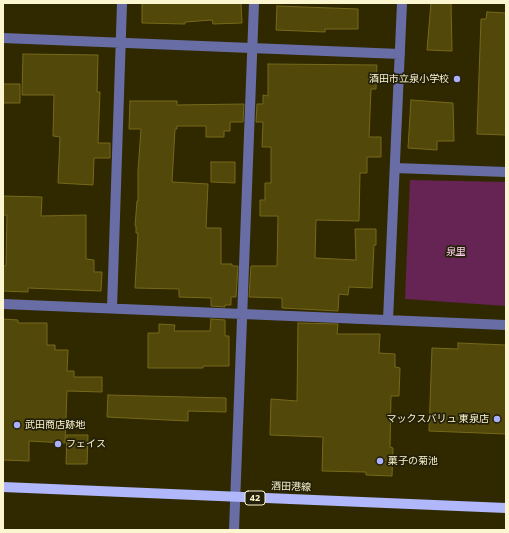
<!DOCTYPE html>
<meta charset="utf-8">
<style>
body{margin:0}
#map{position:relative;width:509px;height:533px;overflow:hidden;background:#302900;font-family:"Noto Sans",sans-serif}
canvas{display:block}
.frame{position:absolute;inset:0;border:4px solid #fbf5d0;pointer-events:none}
</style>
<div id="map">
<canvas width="509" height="533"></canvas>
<div class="frame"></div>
</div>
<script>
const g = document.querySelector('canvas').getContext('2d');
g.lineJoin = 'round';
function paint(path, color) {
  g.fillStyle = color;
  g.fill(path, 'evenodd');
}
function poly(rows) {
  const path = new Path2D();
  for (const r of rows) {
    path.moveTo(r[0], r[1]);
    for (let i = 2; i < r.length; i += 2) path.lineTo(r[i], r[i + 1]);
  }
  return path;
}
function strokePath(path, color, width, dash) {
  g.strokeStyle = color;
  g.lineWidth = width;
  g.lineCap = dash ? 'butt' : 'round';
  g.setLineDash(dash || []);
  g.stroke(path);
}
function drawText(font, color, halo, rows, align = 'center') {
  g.font = font + ' "Noto Sans","Noto Sans JP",sans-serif';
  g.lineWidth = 3.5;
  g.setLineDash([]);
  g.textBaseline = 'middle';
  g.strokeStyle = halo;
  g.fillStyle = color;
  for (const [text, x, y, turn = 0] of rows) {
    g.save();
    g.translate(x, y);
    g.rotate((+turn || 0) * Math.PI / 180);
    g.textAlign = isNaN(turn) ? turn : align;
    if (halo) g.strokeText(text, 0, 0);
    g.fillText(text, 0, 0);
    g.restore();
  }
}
const green = poly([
 [410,180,506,182,506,306,405,299]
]);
const building = poly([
 [142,3,241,3,242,23,213,24,212,20,185,22,185,24,142,23,142,3],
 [431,3,451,3,452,51,427,50,431,3],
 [277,6,358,9,358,29,325,29,325,32,276,30,277,6],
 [487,12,506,13,506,135,477,134,481,19,486,19,487,12],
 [23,54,98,55,97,92,100,92,98,143,110,143,110,158,94,158,93,185,58,183,60,137,53,136,54,95,22,95,23,54],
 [268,64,377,65,376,89,371,89,369,137,381,137,381,157,367,157,367,173,360,173,359,221,316,220,315,258,356,260,355,229,376,229,376,245,374,245,372,288,349,287,348,295,339,294,338,311,282,308,282,298,249,297,251,266,277,266,278,216,260,216,260,200,265,200,265,183,271,183,271,147,262,147,263,122,256,122,257,104,263,104,263,95,268,96,268,64],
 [3,84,20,84,20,103,3,103,3,84],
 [411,100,453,103,454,141,437,141,437,150,408,148,411,100],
 [130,101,177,101,177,105,244,104,243,122,230,122,230,131,224,131,224,137,206,137,206,126,177,126,177,129,175,129,172,182,208,184,206,228,221,228,221,264,232,264,232,266,238,266,236,297,231,297,231,305,225,305,225,307,211,306,211,298,179,297,179,289,135,288,138,233,136,233,136,226,135,226,137,201,138,201,138,171,141,129,129,129,130,101],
 [211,162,235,162,235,183,211,182,211,162],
 [3,196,42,197,41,216,86,215,86,259,94,260,94,272,102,272,101,291,28,288,28,292,3,291,3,266,6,266,7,215,3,215,3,196],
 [3,319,18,320,18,323,47,323,47,345,55,345,55,350,68,350,67,371,74,371,74,377,102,377,102,392,67,391,65,443,29,441,29,461,3,460,3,319],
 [211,319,225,320,225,336,229,336,229,366,203,366,203,368,148,368,148,333,159,333,159,324,175,325,174,331,210,331,211,319],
 [298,323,338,324,337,334,380,334,379,353,395,354,395,367,400,368,399,396,391,396,390,447,393,448,392,476,366,475,366,472,322,471,323,437,270,435,271,399,297,401,298,323],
 [458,343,506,345,506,434,429,431,432,348,458,349,458,343],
 [108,395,226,398,226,412,188,411,188,421,107,417,108,395],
 [67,435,88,435,87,464,66,464,67,435]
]);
const minor = poly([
 [3,38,400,54],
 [395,168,506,172],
 [3,304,506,325],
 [112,308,122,3],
 [388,320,402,3],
 [234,530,254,3]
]);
const major = poly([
 [3,487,506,508]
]);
const markers = [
 [457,79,4,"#a9b0fc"],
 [497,419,4,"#a9b0fc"],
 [17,425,4,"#a9b0fc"],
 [58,444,4,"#a9b0fc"],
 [380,461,4,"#a9b0fc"]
];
const shields = [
 [255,498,20]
];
const shieldNames = [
 ["42",255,498]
];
const poiNames = [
 ["酒田市立泉小学校",449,79,"right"],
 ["マックスバリュ 東泉店",489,419,"right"],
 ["武田商店跡地",25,425],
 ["フェイス",66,444],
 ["菓子の菊池",388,461]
];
const parkNames = [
 ["泉里",456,252]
];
const streetNames = [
 ["酒田港線",291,487,2]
];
paint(green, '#652454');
paint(building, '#524809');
strokePath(building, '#76691a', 1);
strokePath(minor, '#686ea5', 10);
strokePath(major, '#b0b7fb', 10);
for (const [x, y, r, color] of markers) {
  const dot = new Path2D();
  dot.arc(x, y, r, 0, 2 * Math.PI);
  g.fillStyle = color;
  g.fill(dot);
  strokePath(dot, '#242008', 1.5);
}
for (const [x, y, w] of shields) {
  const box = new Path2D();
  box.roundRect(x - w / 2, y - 7, w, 14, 3);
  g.fillStyle = '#242008';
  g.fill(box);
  strokePath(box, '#fbf5d0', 1);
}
drawText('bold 9px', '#fbf5d0', null, shieldNames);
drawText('10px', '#fbf5d0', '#242008', poiNames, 'left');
drawText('10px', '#fdd0ed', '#242008', parkNames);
drawText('10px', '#fbf5d0', '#242008', streetNames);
</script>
